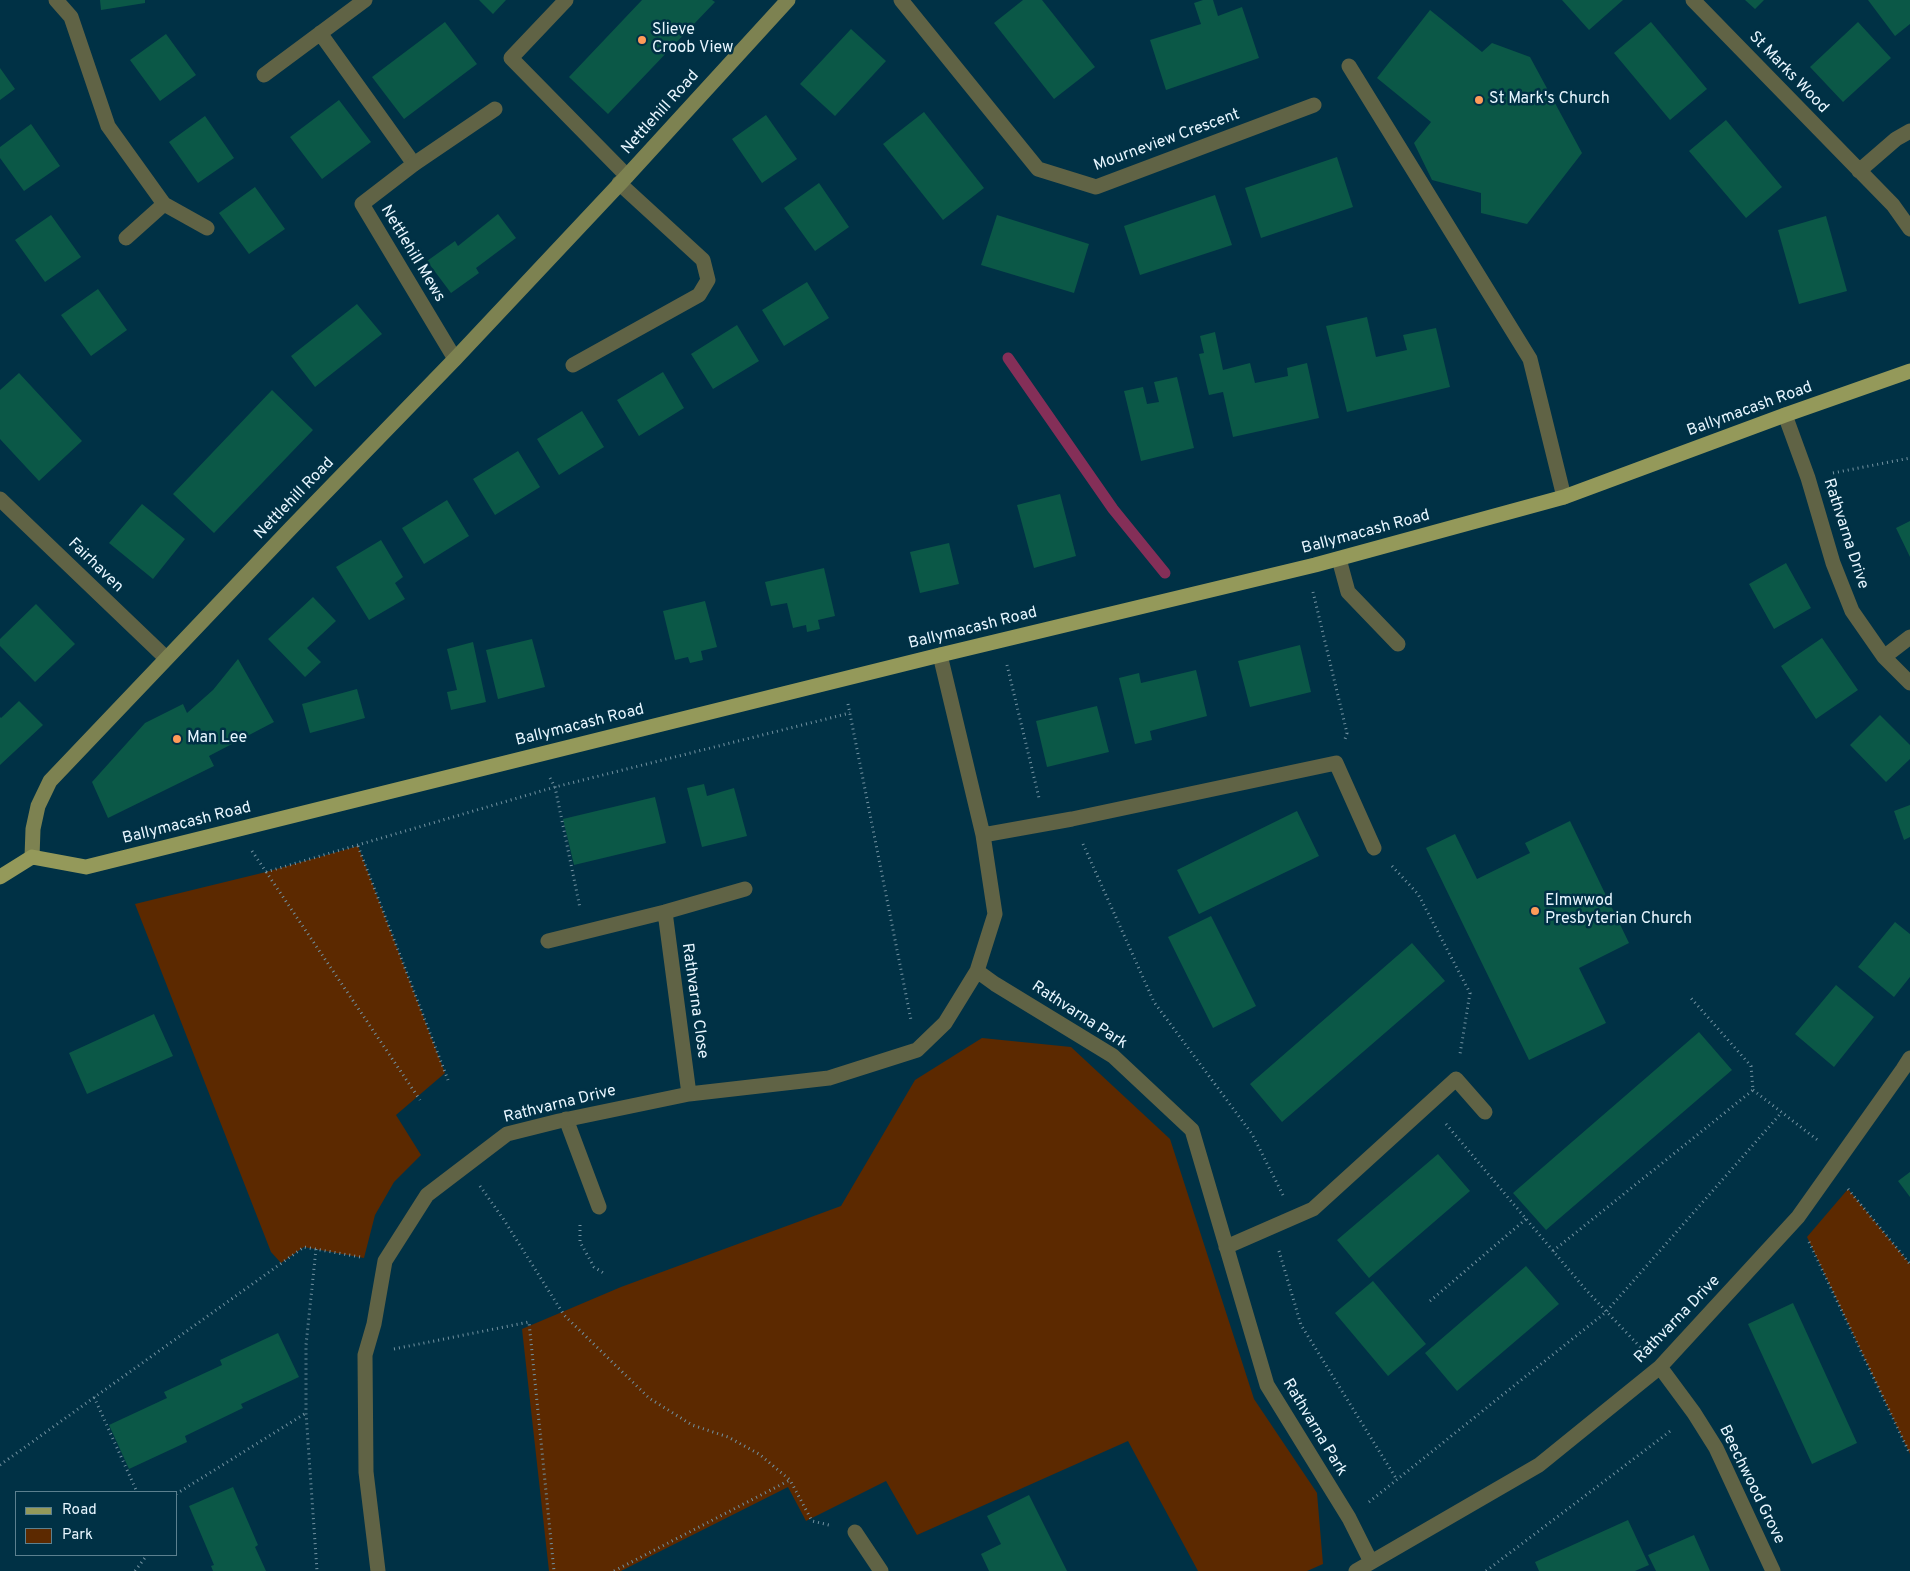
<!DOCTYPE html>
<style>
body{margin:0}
#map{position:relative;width:1910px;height:1571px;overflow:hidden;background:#003145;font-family:Overpass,sans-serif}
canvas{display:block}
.legend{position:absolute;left:15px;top:1491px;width:162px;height:65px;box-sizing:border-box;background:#003145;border:1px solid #5c808f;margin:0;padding:6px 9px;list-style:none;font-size:15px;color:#e7f6ff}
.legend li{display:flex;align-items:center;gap:10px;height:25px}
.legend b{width:25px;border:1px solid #5c808f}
</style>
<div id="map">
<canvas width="1910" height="1571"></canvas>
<ul class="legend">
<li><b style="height:6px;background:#94995a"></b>Road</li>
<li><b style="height:14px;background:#5c2900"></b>Park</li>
</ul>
</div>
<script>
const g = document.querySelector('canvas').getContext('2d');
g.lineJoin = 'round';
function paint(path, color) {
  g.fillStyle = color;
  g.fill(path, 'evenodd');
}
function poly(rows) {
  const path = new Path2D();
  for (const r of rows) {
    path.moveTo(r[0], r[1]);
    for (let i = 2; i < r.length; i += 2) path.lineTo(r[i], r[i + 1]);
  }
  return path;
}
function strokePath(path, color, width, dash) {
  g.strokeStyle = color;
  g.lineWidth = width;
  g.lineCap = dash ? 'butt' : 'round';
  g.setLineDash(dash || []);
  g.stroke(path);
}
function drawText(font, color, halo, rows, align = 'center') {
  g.font = font + ' Overpass,sans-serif';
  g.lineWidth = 5;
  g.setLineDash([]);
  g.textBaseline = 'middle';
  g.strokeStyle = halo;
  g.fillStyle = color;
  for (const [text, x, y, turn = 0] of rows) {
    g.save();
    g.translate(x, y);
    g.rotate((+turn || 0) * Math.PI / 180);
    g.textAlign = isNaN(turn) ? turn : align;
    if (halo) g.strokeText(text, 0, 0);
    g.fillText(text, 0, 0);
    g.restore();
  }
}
const green = poly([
 [358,846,445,1073,396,1115,421,1155,394,1182,375,1215,364,1258,304,1247,281,1263,271,1252,135,904,266,872],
 [982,1038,1071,1047,1170,1139,1254,1399,1317,1493,1323,1564,1307,1571,1198,1571,1128,1441,917,1535,886,1481,806,1521,788,1487,621,1571,549,1571,522,1329,621,1287,841,1206,915,1080],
 [1848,1189,1910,1264,1910,1454,1807,1237]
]);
const stream = poly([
 [1008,358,1113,509,1165,573]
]);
const building = poly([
 [100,0,145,0,145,3,101,10],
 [479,0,506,0,493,14],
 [642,0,712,0,715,2,608,114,569,77],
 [1023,0,1042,0,1095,67,1054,99,994,23],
 [1203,0,1213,0,1218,16,1242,7,1259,58,1166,90,1150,40,1201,24,1194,3],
 [1562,0,1623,0,1589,30],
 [1745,0,1764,0,1755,9],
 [1868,0,1910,0,1910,24,1895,36],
 [1430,10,1482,52,1492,43,1530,57,1582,153,1527,224,1481,213,1481,193,1432,180,1414,143,1431,122,1377,78],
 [445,22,477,64,404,119,372,77],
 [1651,22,1707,89,1670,120,1614,53],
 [1858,22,1891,58,1843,102,1810,67],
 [851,29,886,61,835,116,800,84],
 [166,34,196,75,160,101,130,60],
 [0,68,15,89,0,100],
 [339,100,371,142,322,179,290,137],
 [924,112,984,188,943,220,883,144],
 [766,115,797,159,762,183,732,139],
 [205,116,234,158,198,183,169,142],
 [1726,120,1782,187,1746,218,1689,151],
 [31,124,60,166,24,191,0,158,0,147],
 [1337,157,1353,207,1261,238,1245,188],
 [819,183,849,227,815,251,784,208],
 [255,187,285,229,249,254,219,213],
 [1215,195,1232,245,1140,275,1124,226],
 [498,214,516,238,476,268,479,273,451,293,427,261,455,241,458,246],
 [51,215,81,257,45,282,15,240],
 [997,215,1089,244,1074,293,981,265],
 [1826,216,1847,291,1799,304,1778,230],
 [807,282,829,318,784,346,762,310],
 [98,289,127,330,91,356,61,315],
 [357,304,382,334,315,387,291,356],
 [1367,317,1376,357,1407,350,1403,335,1436,328,1450,387,1347,412,1326,326],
 [737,325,759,361,713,389,691,354],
 [1215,332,1223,370,1250,363,1255,383,1288,376,1287,368,1307,363,1319,418,1233,437,1223,392,1209,395,1199,354,1204,353,1200,336],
 [663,372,684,408,639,436,617,400],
 [19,373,82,441,39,481,0,439,0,390],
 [1177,377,1194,448,1141,461,1124,391,1143,387,1147,404,1159,402,1154,382],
 [272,390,313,430,214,533,173,494],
 [582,411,604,447,559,475,537,439],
 [518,451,540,487,495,515,473,479],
 [1060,494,1076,556,1034,568,1017,505],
 [447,500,469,536,424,564,402,528],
 [142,504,185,539,153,579,109,543],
 [1910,521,1910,557,1896,528],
 [381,540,403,577,395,583,405,599,369,620,336,567],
 [949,543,959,584,920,593,910,552],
 [1786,563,1811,608,1774,629,1749,584],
 [824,568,835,616,818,620,820,629,807,632,806,625,793,628,787,603,771,606,765,582],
 [313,597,336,621,307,648,321,662,305,677,268,639],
 [705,601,717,647,701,651,703,660,690,663,688,657,675,660,663,611],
 [36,604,75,644,35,682,0,646,0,639],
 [1822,638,1858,690,1816,719,1781,666],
 [532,639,545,687,498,699,486,650],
 [473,642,486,702,451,710,447,692,457,690,447,649],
 [1300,645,1311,692,1250,707,1238,661],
 [238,659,274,722,209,756,214,766,108,818,92,782,145,723,183,704,187,713,213,690],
 [1196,670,1207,716,1150,731,1152,740,1135,744,1119,678,1139,673,1141,683],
 [357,689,365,718,310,733,302,704],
 [19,701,43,725,0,765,0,717,1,718],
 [1097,706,1109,752,1047,767,1036,721],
 [1880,715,1910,745,1910,759,1886,782,1850,745],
 [704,784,707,796,734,788,747,836,702,847,687,788],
 [655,797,666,843,574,865,563,819],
 [1910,805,1910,837,1904,840,1894,811],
 [1297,811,1319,856,1199,914,1177,870],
 [1570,821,1629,943,1579,968,1606,1023,1529,1060,1426,848,1455,834,1477,879,1530,853,1525,843],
 [1211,916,1256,1006,1213,1028,1168,937],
 [1895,922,1910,934,1910,977,1894,997,1858,967],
 [1412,943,1445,981,1282,1122,1250,1084],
 [1836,985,1874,1017,1834,1067,1795,1034],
 [154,1014,173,1056,87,1094,69,1053],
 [1699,1032,1732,1070,1546,1230,1513,1193],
 [1438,1154,1470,1191,1369,1278,1337,1240],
 [1910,1172,1910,1197,1898,1181],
 [1526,1266,1559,1304,1457,1391,1425,1353],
 [1373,1281,1426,1344,1388,1376,1335,1313],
 [1793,1303,1857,1443,1812,1464,1748,1324],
 [278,1333,299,1377,241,1404,243,1408,185,1436,187,1442,129,1469,109,1425,167,1398,164,1392,222,1365,220,1360],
 [233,1487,258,1545,255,1547,266,1571,213,1571,211,1566,214,1565,189,1506],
 [1029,1495,1067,1571,989,1571,981,1554,1001,1544,987,1516],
 [1628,1520,1649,1565,1635,1571,1539,1571,1535,1562],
 [1694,1535,1710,1571,1656,1571,1648,1555]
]);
const path = poly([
 [1833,473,1910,458],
 [1313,592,1347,733,1345,739],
 [1007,665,1039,798],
 [848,704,911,1020],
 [550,778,555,787,580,908],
 [1083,844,1154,1002,1252,1134,1283,1195],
 [358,846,448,1080],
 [252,851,420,1100],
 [1392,866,1418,894,1470,993,1460,1054],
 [266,872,555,787,850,713],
 [1753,1090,1820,1142],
 [1446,1124,1586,1290,1642,1349],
 [480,1186,504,1220,564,1315,649,1398,692,1425,728,1437,759,1454,790,1480,812,1521,829,1525],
 [1848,1189,1910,1264],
 [580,1225,580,1242,594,1267,605,1274],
 [1809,1242,1910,1454],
 [316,1249,306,1345,306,1413,317,1571],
 [1279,1251,1301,1325,1397,1480],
 [1553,1251,1753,1090,1751,1066,1691,998],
 [1430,1301,1526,1219],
 [394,1349,529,1322,554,1571],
 [94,1397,137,1492],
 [0,1465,304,1247,360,1257],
 [176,1494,306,1413],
 [1369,1502,1606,1312,1782,1112],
 [135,1571,147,1555],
 [614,1571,790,1480],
 [1486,1571,1673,1429]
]);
const lane = poly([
 [320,33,414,164],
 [1349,66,1530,359,1564,497],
 [264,75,365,0],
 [1339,559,1348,592,1398,644],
 [566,1119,599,1207]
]);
const street = poly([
 [56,0,71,17,108,126,164,204,207,228],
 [566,0,511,58,627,176],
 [901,0,1038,169,1096,187,1314,105],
 [1693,0,1893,205,1910,229],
 [1859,171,1896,139,1910,131],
 [126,238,164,204],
 [455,359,362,204,414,164,495,109],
 [573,365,699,295,708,280,703,260,619,183],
 [1785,415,1808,478,1833,563,1852,611,1884,657,1910,683],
 [0,499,166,658],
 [940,655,983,835,995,914,977,971,995,984,1113,1056,1192,1130,1267,1385,1349,1518,1371,1562],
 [1884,657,1910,637],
 [983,835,1072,819,1336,763,1374,848],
 [665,912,689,1094],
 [548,941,665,912,745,889],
 [1226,1247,1313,1209,1456,1079,1485,1112],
 [1660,1367,1694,1413,1716,1448,1773,1571],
 [855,1532,881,1571],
 [378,1571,366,1472,365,1355,374,1324,385,1261,427,1195,507,1134,559,1121,689,1094,829,1078,917,1050,945,1023,977,971],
 [1356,1571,1539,1465,1660,1367,1798,1217,1903,1069,1910,1058]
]);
const secondary = poly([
 [32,857,33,829,38,806,50,781,291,528,455,359,627,176,788,0]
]);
const primary = poly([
 [0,877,32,857,86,867,940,655,1315,565,1564,497,1785,415,1910,371]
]);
const markers = [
 [642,40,5,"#fe9b59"],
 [1479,100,5,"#fe9b59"],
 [177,739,5,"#fe9b59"],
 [1535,911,5,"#fe9b59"]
];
const poiNames = [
 ["Slieve",652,31],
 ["Croob View",652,49],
 ["St Mark's Church",1489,100],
 ["Man Lee",187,739],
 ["Elmwwod",1545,902],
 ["Presbyterian Church",1545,920]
];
const streetNames = [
 ["St Marks Wood",1788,73,46],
 ["Nettlehill Road",661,113,-48],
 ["Mourneview Crescent",1167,141,-20],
 ["Nettlehill Mews",412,254,59],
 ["Ballymacash Road",1750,410,-20],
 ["Nettlehill Road",295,499,-46],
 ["Ballymacash Road",1366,533,-15],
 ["Rathvarna Drive",1845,534,72],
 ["Fairhaven",95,566,44],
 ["Ballymacash Road",973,629,-14],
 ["Ballymacash Road",580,726,-14],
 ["Ballymacash Road",187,824,-14],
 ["Rathvarna Close",694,1001,82],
 ["Rathvarna Park",1079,1016,33],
 ["Rathvarna Drive",560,1105,-14],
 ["Rathvarna Drive",1678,1320,-46],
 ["Rathvarna Park",1314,1428,59],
 ["Beechwood Grove",1751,1485,64]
];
paint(green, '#5c2900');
strokePath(stream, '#842f58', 11);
paint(building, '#0b5847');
strokePath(path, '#7393a2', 3, [1, 4]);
strokePath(lane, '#606345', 15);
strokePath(street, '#606345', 15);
strokePath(secondary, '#7d8251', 15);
strokePath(primary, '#94995a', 15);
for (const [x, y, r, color] of markers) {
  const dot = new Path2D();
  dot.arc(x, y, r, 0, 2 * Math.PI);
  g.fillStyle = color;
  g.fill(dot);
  strokePath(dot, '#003145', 2);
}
drawText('16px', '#e7f6ff', '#003145', poiNames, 'left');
drawText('16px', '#e7f6ff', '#003145', streetNames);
</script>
